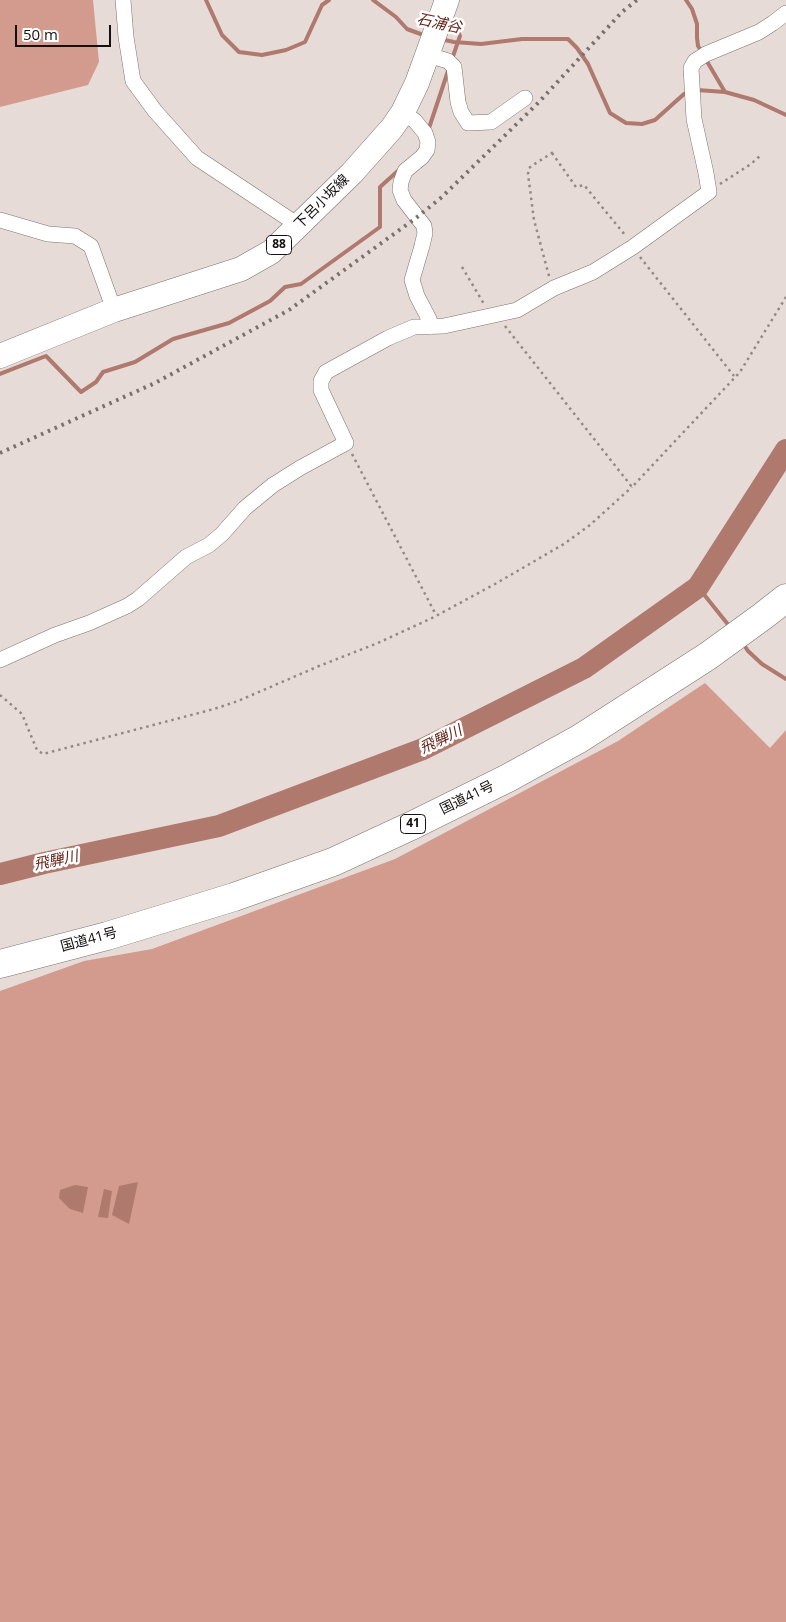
<!DOCTYPE html>
<meta charset="utf-8">
<style>
body{margin:0}
#map{position:relative;width:786px;height:1622px;overflow:hidden;background:#e7dbd8;font-family:"Open Sans",sans-serif}
canvas{display:block}
.scale{position:absolute;left:15px;top:25px;width:96px;height:22px;box-sizing:border-box;border:2px solid #14100f;border-top:0;padding-left:6px;font-size:15px;line-height:18px;white-space:nowrap;color:#14100f;-webkit-text-stroke:4px #fff;paint-order:stroke}
</style>
<div id="map">
<canvas width="786" height="1622"></canvas>
<div class="scale">50 m</div>
</div>
<script>
const g = document.querySelector('canvas').getContext('2d');
g.lineJoin = 'round';
function paint(path, color) {
  g.fillStyle = color;
  g.fill(path, 'evenodd');
}
function poly(rows) {
  const path = new Path2D();
  for (const r of rows) {
    path.moveTo(r[0], r[1]);
    for (let i = 2; i < r.length; i += 2) path.lineTo(r[i], r[i + 1]);
  }
  return path;
}
function strokePath(path, color, width, dash) {
  g.strokeStyle = color;
  g.lineWidth = width;
  g.lineCap = dash ? 'butt' : 'round';
  g.setLineDash(dash || []);
  g.stroke(path);
}
function drawText(font, color, halo, rows, align = 'center') {
  g.font = font + ' "Open Sans","Noto Sans JP",sans-serif';
  g.lineWidth = 5;
  g.setLineDash([]);
  g.textBaseline = 'middle';
  g.strokeStyle = halo;
  g.fillStyle = color;
  for (const [text, x, y, turn = 0] of rows) {
    g.save();
    g.translate(x, y);
    g.rotate((+turn || 0) * Math.PI / 180);
    g.textAlign = isNaN(turn) ? turn : align;
    if (halo) g.strokeText(text, 0, 0);
    g.fillText(text, 0, 0);
    g.restore();
  }
}
const forest = poly([
 [0,0,93,0,99,62,88,85,0,107],
 [705,683,770,748,786,730,786,1622,0,1622,0,991,84,961,152,949,395,859,618,741]
]);
const water = poly([
 [138,1182,134,1201,129,1224,112,1215,119,1186],
 [75,1185,88,1187,83,1213,70,1209,59,1198,60,1190],
 [104,1189,112,1191,108,1218,98,1217]
]);
const stream = poly([
 [206,0,222,35,239,52,262,55,286,50,305,42,322,5,329,0],
 [373,0,396,17,407,29,426,36],
 [686,0,692,9,697,24,697,38,698,46,702,52],
 [451,15,460,36,452,59],
 [440,39,454,42,481,44,522,39,568,39,577,48,588,64,610,113,626,123,642,124,655,120,684,94,688,93],
 [705,58,725,92],
 [697,90,725,92,754,100,786,115],
 [428,131,448,71],
 [0,374,46,356,81,392,96,382,103,372,135,362,173,339,229,323,270,301,285,287,301,284,380,227,380,187,400,169],
 [698,587,730,627],
 [742,642,748,651,762,664,786,679]
]);
const river = poly([
 [0,874,44,863,219,826,423,749,584,668,698,587,786,450]
]);
const path = poly([
 [552,153,576,187,584,185,625,235],
 [720,184,751,164,761,155],
 [640,257,734,376],
 [462,267,484,304],
 [549,276,534,220,528,174,529,168,533,165,555,151],
 [505,326,632,487,740,372,786,297],
 [352,454,436,615],
 [0,695,22,714,37,750,43,754,214,709,238,701,319,666,378,643,434,617,495,584,564,544,590,525,632,487]
]);
const street = poly([
 [123,0,126,37,133,81,155,111,197,158,298,225],
 [428,55,448,61,454,67,458,102,461,112,468,123,491,122,525,98],
 [403,112,415,121,425,133,428,142,427,150,422,157,405,171,401,182,400,190,404,200,424,226,425,233,422,246,412,280,417,296,429,319,431,327],
 [0,220,48,234,75,236,91,246,114,310],
 [0,660,55,635,89,623,127,606,138,599,186,557,209,545,222,534,245,508,273,485,300,468,346,443,321,390,321,381,326,372,388,338,414,327,444,326,517,310,554,288,593,272,633,247,709,192,706,173,694,119,691,68,695,61,706,54,759,32,773,23,786,13]
]);
const primary = poly([
 [0,356,114,310,241,269,271,252,352,173,392,128,403,112,417,83,447,0]
]);
const highway = poly([
 [0,964,107,936,234,897,333,862,413,825,508,778,579,739,708,656,763,616,786,598]
]);
const rail = poly([
 [0,453,155,383,289,310,416,218,442,197,539,102,622,12,637,0]
]);
const shields = [
 [279,245,25],
 [413,824,25]
];
const shieldNames = [
 ["88",279,245],
 ["41",413,824]
];
const streetNames = [
 ["下呂小坂線",322,202,-45],
 ["国道41号",467,798,-26],
 ["国道41号",89,940,-15]
];
const waterNames = [
 ["石浦谷",439,24,12],
 ["飛騨川",441,740,-26],
 ["飛騨川",56,861,-12]
];
paint(forest, '#d39b8e');
paint(water, '#af796d');
strokePath(stream, '#af796d', 4);
strokePath(river, '#af796d', 22);
strokePath(street, '#7d7370', 16);
strokePath(primary, '#7d7370', 25);
strokePath(highway, '#7d7370', 29);
strokePath(path, '#928987', 2.5, [2.5, 4]);
strokePath(street, '#fff', 15);
strokePath(primary, '#fff', 24);
strokePath(highway, '#fff', 28);
strokePath(rail, '#78706e', 4, [2.5, 5]);
for (const [x, y, w] of shields) {
  const box = new Path2D();
  box.roundRect(x - w / 2, y - 9.5, w, 19, 4);
  g.fillStyle = '#fff';
  g.fill(box);
  strokePath(box, '#14100f', 1);
}
drawText('bold 12px', '#14100f', null, shieldNames);
drawText('14px', '#14100f', '#fff', streetNames);
drawText('italic 15px', '#682417', '#fff', waterNames);
</script>
